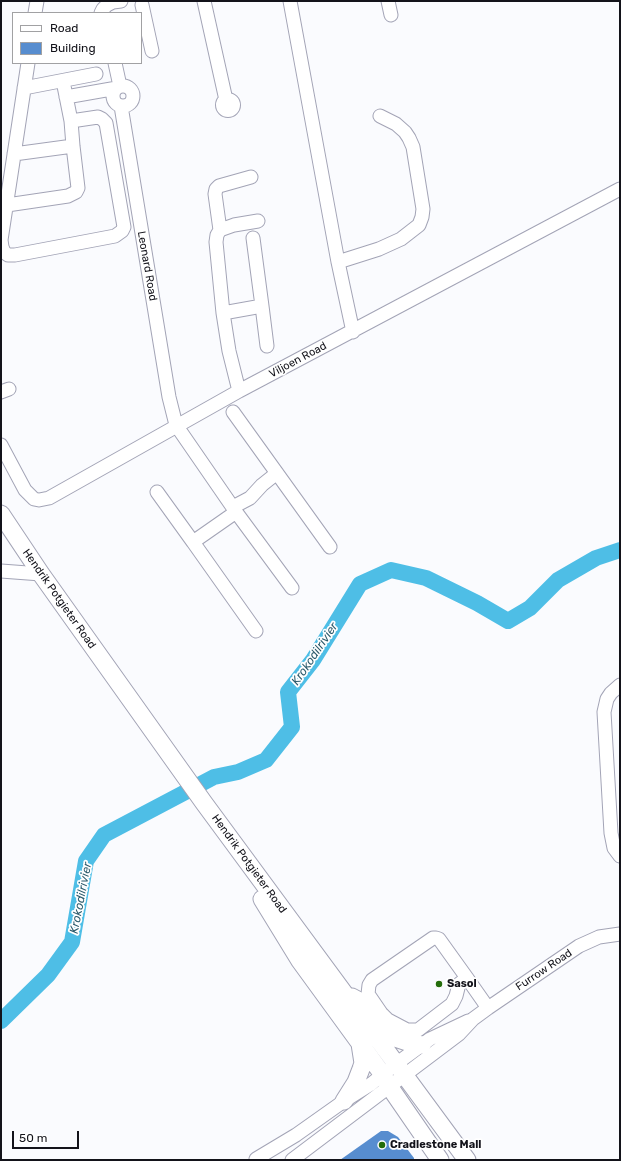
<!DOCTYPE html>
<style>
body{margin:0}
#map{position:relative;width:621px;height:1161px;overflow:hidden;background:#fafbfe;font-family:Rubik,sans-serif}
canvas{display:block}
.frame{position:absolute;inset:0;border:2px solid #13131a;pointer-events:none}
.legend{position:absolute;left:12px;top:12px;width:130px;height:52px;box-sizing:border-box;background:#fff;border:1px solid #a1a1a3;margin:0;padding:5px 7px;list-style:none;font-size:12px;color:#13131a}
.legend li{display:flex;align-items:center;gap:8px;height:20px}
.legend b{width:20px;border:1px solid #a1a1a3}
.scale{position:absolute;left:12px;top:1131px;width:67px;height:18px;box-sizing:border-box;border:2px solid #13131a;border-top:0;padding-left:5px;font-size:12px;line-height:14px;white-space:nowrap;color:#13131a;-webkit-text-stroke:3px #fff;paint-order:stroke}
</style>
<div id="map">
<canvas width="621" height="1161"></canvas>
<div class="frame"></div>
<ul class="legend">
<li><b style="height:5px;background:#fff"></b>Road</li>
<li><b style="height:11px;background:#578dcf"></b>Building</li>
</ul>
<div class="scale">50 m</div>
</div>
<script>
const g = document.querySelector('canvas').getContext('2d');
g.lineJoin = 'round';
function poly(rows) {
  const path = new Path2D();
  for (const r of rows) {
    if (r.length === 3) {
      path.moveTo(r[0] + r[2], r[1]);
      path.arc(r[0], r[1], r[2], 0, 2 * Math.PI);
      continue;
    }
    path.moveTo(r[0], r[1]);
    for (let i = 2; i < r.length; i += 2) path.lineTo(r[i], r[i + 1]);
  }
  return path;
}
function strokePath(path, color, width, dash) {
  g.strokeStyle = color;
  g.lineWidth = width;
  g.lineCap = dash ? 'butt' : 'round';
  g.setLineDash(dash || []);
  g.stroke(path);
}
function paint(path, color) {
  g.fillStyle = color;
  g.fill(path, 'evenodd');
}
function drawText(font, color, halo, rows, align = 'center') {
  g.font = font + ' Rubik,sans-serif';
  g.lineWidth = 3.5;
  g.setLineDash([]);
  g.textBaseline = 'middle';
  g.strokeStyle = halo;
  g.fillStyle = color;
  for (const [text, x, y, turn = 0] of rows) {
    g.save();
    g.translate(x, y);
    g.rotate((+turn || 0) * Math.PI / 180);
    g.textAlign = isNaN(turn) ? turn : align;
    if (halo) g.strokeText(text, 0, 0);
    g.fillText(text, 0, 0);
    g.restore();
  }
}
const river = poly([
 [1,1021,48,975,72,942,86,861,104,835,214,777,238,772,266,760,292,727,288,692,313,660,360,584,391,570,426,578,477,603,508,621,530,608,558,580,596,558,620,550]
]);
const building = poly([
 [381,1131,388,1131,398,1137,414,1158,414,1160,340,1160]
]);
const minor = poly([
 [204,1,226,100],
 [290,1,338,262,353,332],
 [388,1,391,15],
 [142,5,152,51],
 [35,13,37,1],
 [101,13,103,9,107,5,113,2,121,1],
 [28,63,1,240,2,247,4,252,8,255,15,255,115,236,122,231,124,227,106,123,102,119,98,117,71,121],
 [115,63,120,86],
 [123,96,10],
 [24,88,96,74],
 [66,97,117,88],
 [228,105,5.5],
 [121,106,169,397,176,425,236,512,292,588],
 [14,154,73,146],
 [7,205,68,196,76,192,78,188,73,146,71,121,63,81],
 [220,230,215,194,216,189,219,186,251,177],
 [253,238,262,306],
 [338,262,379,249,401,239,419,225,422,217,423,209,413,147,409,138,405,132,396,124,380,116],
 [223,313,262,306,267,346],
 [239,391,229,351,223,313,216,242,217,235,220,230,234,225,258,221],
 [1,392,9,389],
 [233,412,330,547],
 [1,445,25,490,34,499,39,500,49,498,239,391,620,189],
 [157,492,193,542,236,512],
 [233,507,250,498,262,485,277,473],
 [193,542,256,631],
 [1,571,41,574],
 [620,685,611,693,607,699,604,712,611,833,614,848,620,856],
 [467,978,459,984,456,996,452,1004,418,1030,407,1030,388,1020,381,1013,368,994,369,985,372,980,433,938,436,938,439,939,467,978,488,1008],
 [256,1159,296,1135,344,1101,371,1084,396,1064,430,1039,468,1021],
 [292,1160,459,1034,473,1019,488,1008,579,946,599,937,620,934]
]);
const major = poly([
 [1,514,41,574,204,803,467,1160],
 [262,899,300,961,383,1075,389,1086,440,1160],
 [352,997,365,1004,372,1011,389,1033,395,1038,410,1043,422,1045],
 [344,1101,356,1082,361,1069,363,1063,360,1044]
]);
const markers = [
 [439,984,4,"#246d0b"],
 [382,1145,4,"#246d0b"]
];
const streetNames = [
 ["Leonard Road",147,266,80],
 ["Viljoen Road",298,360,-28],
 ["Hendrik Potgieter Road",59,599,55],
 ["Hendrik Potgieter Road",249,864,54],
 ["Furrow Road",544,970,-34]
];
const poiNames = [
 ["Sasol",447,984],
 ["Cradlestone Mall",390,1145]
];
const waterNames = [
 ["Krokodilrivier",315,654,-56],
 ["Krokodilrivier",81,898,-79]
];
strokePath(river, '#4ebee6', 16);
paint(building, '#578dcf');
strokePath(minor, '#a3a4b6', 15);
strokePath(major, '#a3a4b6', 19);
strokePath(minor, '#fff', 13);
strokePath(major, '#fff', 17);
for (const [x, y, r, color] of markers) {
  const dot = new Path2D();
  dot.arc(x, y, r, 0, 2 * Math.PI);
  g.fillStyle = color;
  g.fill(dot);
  strokePath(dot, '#fff', 1.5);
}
drawText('11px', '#13131a', '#fff', streetNames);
drawText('bold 11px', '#13131a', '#fff', poiNames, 'left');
drawText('italic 12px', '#2c5b6c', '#fff', waterNames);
</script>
